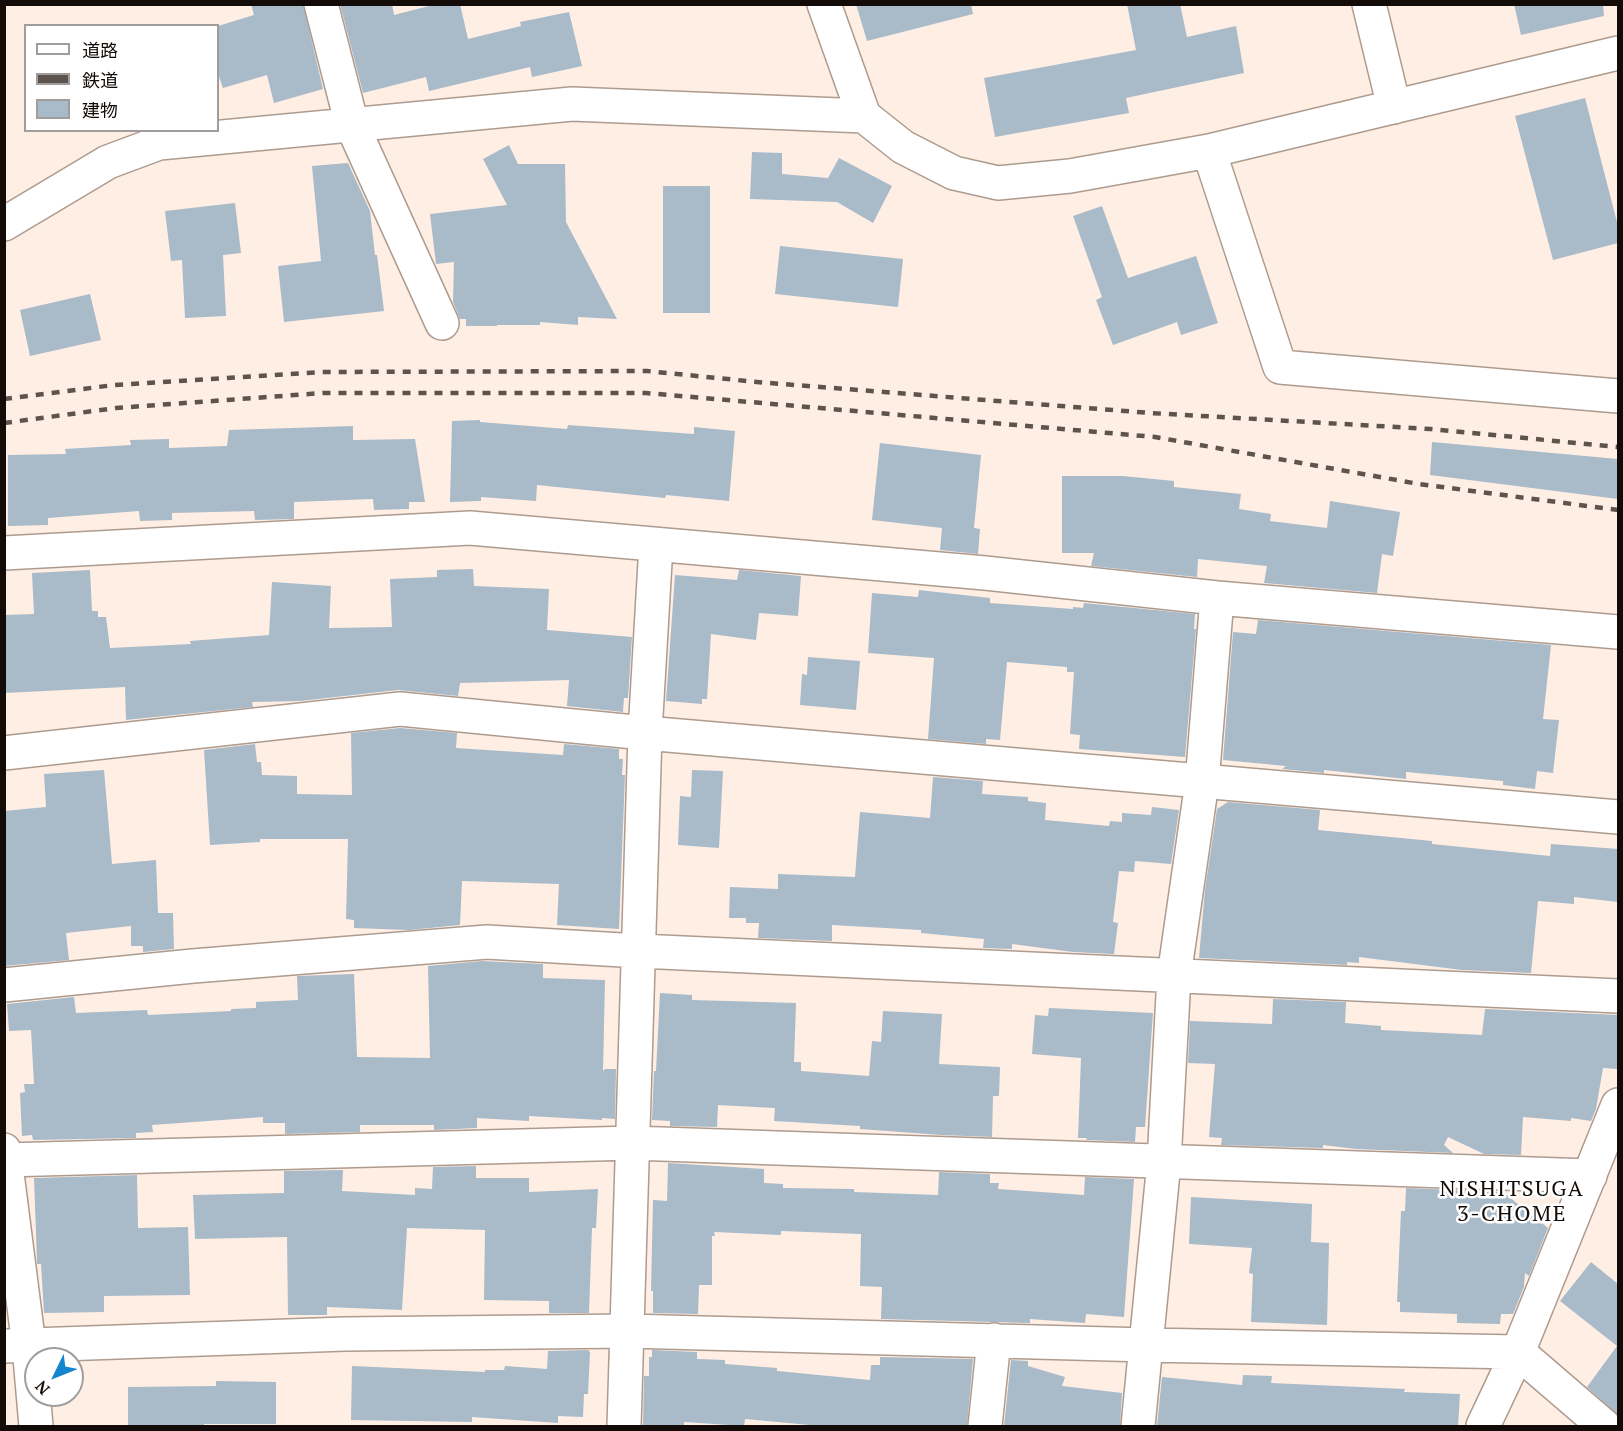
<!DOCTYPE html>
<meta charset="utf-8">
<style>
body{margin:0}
#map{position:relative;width:1623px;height:1431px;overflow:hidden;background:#ffeee4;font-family:"PT Serif","Noto Sans JP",serif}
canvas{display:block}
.frame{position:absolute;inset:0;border:6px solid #120b07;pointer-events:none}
.legend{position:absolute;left:24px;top:24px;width:195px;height:108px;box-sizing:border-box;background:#fff;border:2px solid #a09d9c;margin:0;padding:8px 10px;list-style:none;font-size:18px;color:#120b07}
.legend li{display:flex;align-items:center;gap:12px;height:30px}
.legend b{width:30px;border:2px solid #a09d9c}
.north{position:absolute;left:24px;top:1347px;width:60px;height:60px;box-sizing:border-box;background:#fff;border:2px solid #a09d9c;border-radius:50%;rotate:227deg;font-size:16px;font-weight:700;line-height:24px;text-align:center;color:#120b07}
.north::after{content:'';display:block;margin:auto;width:21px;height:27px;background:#1486cf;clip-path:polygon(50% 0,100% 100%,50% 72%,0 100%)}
</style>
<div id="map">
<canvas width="1623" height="1431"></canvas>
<div class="frame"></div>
<ul class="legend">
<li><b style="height:8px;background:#fff"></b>道路</li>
<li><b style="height:8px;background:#5e544e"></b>鉄道</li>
<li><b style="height:16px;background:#a9bac9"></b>建物</li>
</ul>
<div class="north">N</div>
</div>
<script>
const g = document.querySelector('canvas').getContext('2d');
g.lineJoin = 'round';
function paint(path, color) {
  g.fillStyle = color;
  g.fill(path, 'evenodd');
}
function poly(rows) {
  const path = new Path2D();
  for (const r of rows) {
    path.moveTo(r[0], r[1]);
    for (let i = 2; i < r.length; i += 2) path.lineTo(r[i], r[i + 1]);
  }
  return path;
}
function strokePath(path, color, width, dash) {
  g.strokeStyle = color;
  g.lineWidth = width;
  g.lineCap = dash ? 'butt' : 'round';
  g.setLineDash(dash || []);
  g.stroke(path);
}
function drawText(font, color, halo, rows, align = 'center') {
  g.font = font + ' "PT Serif",serif';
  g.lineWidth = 5;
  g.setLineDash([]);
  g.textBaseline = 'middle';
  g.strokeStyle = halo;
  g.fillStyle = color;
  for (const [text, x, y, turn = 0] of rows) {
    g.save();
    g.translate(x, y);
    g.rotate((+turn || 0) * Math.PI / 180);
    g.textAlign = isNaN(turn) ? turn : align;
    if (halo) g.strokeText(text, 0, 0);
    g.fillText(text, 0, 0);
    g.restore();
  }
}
const building = poly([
 [251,4,303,4,323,89,274,103,267,75,223,88,218,74,218,26,254,15],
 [340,4,392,4,394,15,437,4,460,4,468,39,521,26,520,22,569,12,582,66,532,77,530,67,429,91,426,77,363,93],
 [856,4,971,4,973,14,867,41],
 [1127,4,1180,4,1187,37,1236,26,1244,73,1126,98,1129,113,995,137,984,78,1136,50],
 [1514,4,1603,4,1604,16,1521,35],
 [1585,98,1618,226,1618,243,1553,260,1515,116],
 [509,145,518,164,565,164,566,222,617,319,578,317,578,325,540,322,540,325,497,325,497,326,466,326,466,319,460,319,453,302,454,262,436,264,430,214,507,205,483,159],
 [752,152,782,153,782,174,828,178,839,158,892,186,873,223,837,202,750,199],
 [348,163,370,211,375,255,377,255,384,311,284,322,278,266,321,261,312,166],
 [663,186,710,186,710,313,663,313],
 [235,203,241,253,223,255,226,316,185,318,182,260,171,261,165,211],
 [1102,206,1128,278,1196,256,1218,323,1181,335,1177,322,1113,345,1096,300,1102,297,1073,216],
 [780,246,903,259,898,307,775,294],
 [90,294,101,340,30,356,20,310],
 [480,420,480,422,567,429,568,425,694,434,694,427,735,431,729,501,666,495,665,498,537,485,536,501,481,497,481,501,450,502,452,421],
 [353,426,353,440,415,439,425,502,409,502,409,509,374,510,373,499,294,502,294,519,255,520,254,511,172,513,172,520,140,521,139,511,48,518,48,525,8,526,8,455,66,454,65,449,131,445,130,440,169,439,169,448,227,446,229,430],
 [1432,442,1618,459,1618,499,1430,475],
 [880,443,981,455,974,528,980,529,978,554,940,550,942,528,872,520],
 [1062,476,1123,476,1174,481,1174,487,1241,494,1239,509,1271,514,1270,521,1327,528,1330,501,1400,512,1393,556,1382,554,1377,593,1264,583,1267,566,1198,559,1197,577,1091,566,1094,553,1062,553],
 [473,569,474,586,549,589,547,630,632,637,628,698,624,698,623,712,567,706,569,680,460,683,458,696,398,690,300,701,252,702,253,707,126,720,125,687,4,693,4,615,34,614,32,573,90,570,92,611,98,611,98,617,106,617,110,648,191,644,190,641,269,635,272,582,331,586,329,628,392,627,390,579,437,577,437,570],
 [739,570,801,576,798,616,759,613,756,640,711,634,707,699,702,699,702,704,666,701,675,575,737,580],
 [919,590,990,598,990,603,1073,609,1073,607,1083,608,1084,603,1195,614,1194,629,1196,629,1185,757,1079,749,1080,735,1070,734,1074,672,1067,672,1067,667,1007,662,1000,740,986,739,986,744,928,739,934,658,868,653,872,593,918,597],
 [1258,620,1551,645,1543,719,1559,720,1553,773,1537,771,1535,789,1503,785,1503,781,1406,772,1406,779,1324,770,1324,773,1282,769,1286,766,1223,760,1233,632,1256,634],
 [808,657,860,661,856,710,800,705,802,674,807,675],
 [400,728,457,733,456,748,563,755,564,744,619,749,619,759,623,759,622,775,625,775,619,929,557,925,559,884,462,881,460,925,409,930,354,928,354,920,346,919,348,839,260,839,260,842,210,845,204,750,255,744,257,762,261,762,262,775,297,776,297,794,352,795,351,733],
 [104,770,112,864,156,860,158,913,173,913,174,949,143,952,143,946,131,946,131,926,66,933,69,960,4,966,4,811,46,807,44,774],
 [692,770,723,771,719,848,678,845,680,796,691,797],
 [933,777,983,781,982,794,1028,797,1028,801,1046,803,1045,820,1109,826,1110,821,1122,822,1122,813,1151,815,1152,807,1179,810,1171,864,1135,861,1134,872,1119,871,1113,922,1118,923,1114,954,1073,952,1012,944,1012,949,983,948,984,939,921,933,921,930,832,925,832,941,758,938,759,923,746,923,746,918,729,918,730,887,778,889,778,874,855,877,860,812,930,818],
 [1228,802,1320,810,1318,830,1432,841,1432,844,1550,856,1551,844,1618,849,1618,902,1574,897,1574,904,1538,901,1531,973,1462,970,1359,957,1359,963,1347,962,1347,965,1199,958,1205,890,1217,809],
 [482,961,543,964,543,978,605,980,603,1071,605,1069,616,1069,615,1119,602,1118,602,1120,529,1116,529,1121,477,1118,477,1128,434,1130,434,1125,360,1125,360,1132,285,1134,285,1123,263,1123,263,1117,152,1125,153,1132,136,1133,136,1138,33,1140,32,1135,22,1136,20,1093,25,1092,24,1084,34,1084,31,1030,9,1031,7,1004,74,997,76,1013,147,1010,148,1015,231,1011,231,1009,256,1008,256,1002,298,1000,297,976,354,974,357,1057,430,1058,428,966],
 [660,993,692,995,692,1000,796,1003,794,1062,801,1062,801,1071,869,1076,872,1041,881,1042,883,1011,942,1014,939,1064,1000,1067,999,1096,993,1096,992,1137,941,1135,860,1129,860,1126,774,1121,775,1108,718,1105,717,1127,670,1126,670,1121,652,1120,654,1071,656,1071],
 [1273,999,1346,1002,1345,1023,1381,1026,1381,1030,1482,1035,1485,1009,1618,1015,1618,1069,1603,1068,1596,1109,1591,1121,1571,1118,1571,1121,1523,1117,1521,1155,1484,1154,1448,1137,1444,1145,1453,1153,1356,1149,1323,1145,1323,1148,1221,1145,1222,1138,1209,1137,1215,1064,1188,1063,1190,1021,1272,1024],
 [1049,1008,1153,1013,1145,1127,1136,1127,1135,1142,1086,1140,1087,1138,1078,1138,1081,1058,1032,1054,1035,1015,1048,1016],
 [668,1163,764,1169,764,1183,783,1184,783,1188,854,1189,854,1192,938,1195,939,1172,990,1174,990,1183,999,1183,998,1189,1084,1195,1085,1177,1134,1179,1124,1317,1086,1314,1085,1323,1030,1319,1030,1323,881,1319,882,1287,860,1286,861,1234,781,1231,781,1235,714,1232,715,1236,712,1236,712,1285,699,1285,698,1314,653,1313,653,1291,651,1291,653,1200,667,1201],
 [476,1166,476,1178,529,1178,529,1192,598,1189,596,1228,592,1228,589,1313,549,1313,549,1301,484,1300,485,1230,407,1228,402,1310,327,1307,327,1315,288,1315,287,1237,195,1239,193,1195,284,1193,284,1171,343,1170,342,1191,415,1195,415,1188,432,1189,433,1167],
 [137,1175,138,1228,188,1227,190,1295,104,1296,104,1312,44,1313,41,1264,37,1264,37,1261,34,1178],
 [1406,1188,1503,1192,1548,1228,1529,1276,1525,1273,1524,1287,1513,1314,1501,1314,1500,1324,1457,1323,1457,1314,1400,1312,1400,1302,1397,1302,1401,1211,1405,1211],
 [1191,1197,1312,1204,1311,1242,1329,1243,1327,1325,1251,1322,1253,1274,1249,1273,1252,1248,1189,1244],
 [1591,1262,1618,1284,1618,1415,1587,1387,1617,1346,1560,1301],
 [588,1350,590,1352,588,1394,584,1394,583,1417,558,1416,558,1423,472,1417,472,1422,351,1420,352,1366,485,1372,485,1370,504,1370,505,1366,547,1369,548,1351],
 [652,1350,697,1352,697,1359,725,1360,725,1364,777,1368,777,1371,870,1380,871,1365,880,1365,880,1357,973,1359,967,1426,810,1426,810,1425,745,1419,744,1426,684,1422,684,1426,643,1426,644,1376,649,1376,649,1357,652,1357],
 [1011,1360,1028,1361,1028,1366,1065,1377,1062,1386,1122,1393,1120,1426,1004,1426],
 [1243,1375,1272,1376,1271,1383,1405,1389,1404,1392,1460,1394,1458,1426,1157,1426,1162,1377,1242,1385],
 [216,1381,276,1382,276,1424,204,1424,204,1426,128,1426,128,1387,216,1386]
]);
const minor = poly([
 [321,4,352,125,442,323],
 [824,4,864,116,903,147,954,173,998,183,1070,176,1209,151,1618,53],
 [1369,4,1394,107],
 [1209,151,1280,367,1618,396],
 [4,224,108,162,159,143,572,104,864,116],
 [4,553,470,528,985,573,1217,598,1618,632],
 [4,753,400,709,645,733,1618,817],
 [4,985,193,966,487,942,639,951,1618,996],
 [4,1150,29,1346,36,1426],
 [4,1160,632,1143,1590,1176],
 [4,1346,345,1334,628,1331,1147,1345,1518,1352,1604,1426],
 [624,1426,645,733,656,545],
 [985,1426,994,1340],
 [1138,1426,1164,1162,1174,976,1202,782,1217,598],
 [1483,1426,1518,1352,1618,1105]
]);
const rail = poly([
 [4,399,114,385,322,372,647,371,757,382,1150,413,1431,429,1618,447],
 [4,423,116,408,323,393,646,393,1155,437,1419,484,1618,510]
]);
const neighbourhoodNames = [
 ["NISHITSUGA",1512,1190],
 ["3-CHOME",1512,1215]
];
paint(building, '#a9bac9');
strokePath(minor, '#ad9b8e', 36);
strokePath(minor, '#fff', 33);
strokePath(rail, '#5e544e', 4.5, [8, 8]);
g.letterSpacing = '1.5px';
drawText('22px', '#120b07', '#fff', neighbourhoodNames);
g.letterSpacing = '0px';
</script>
